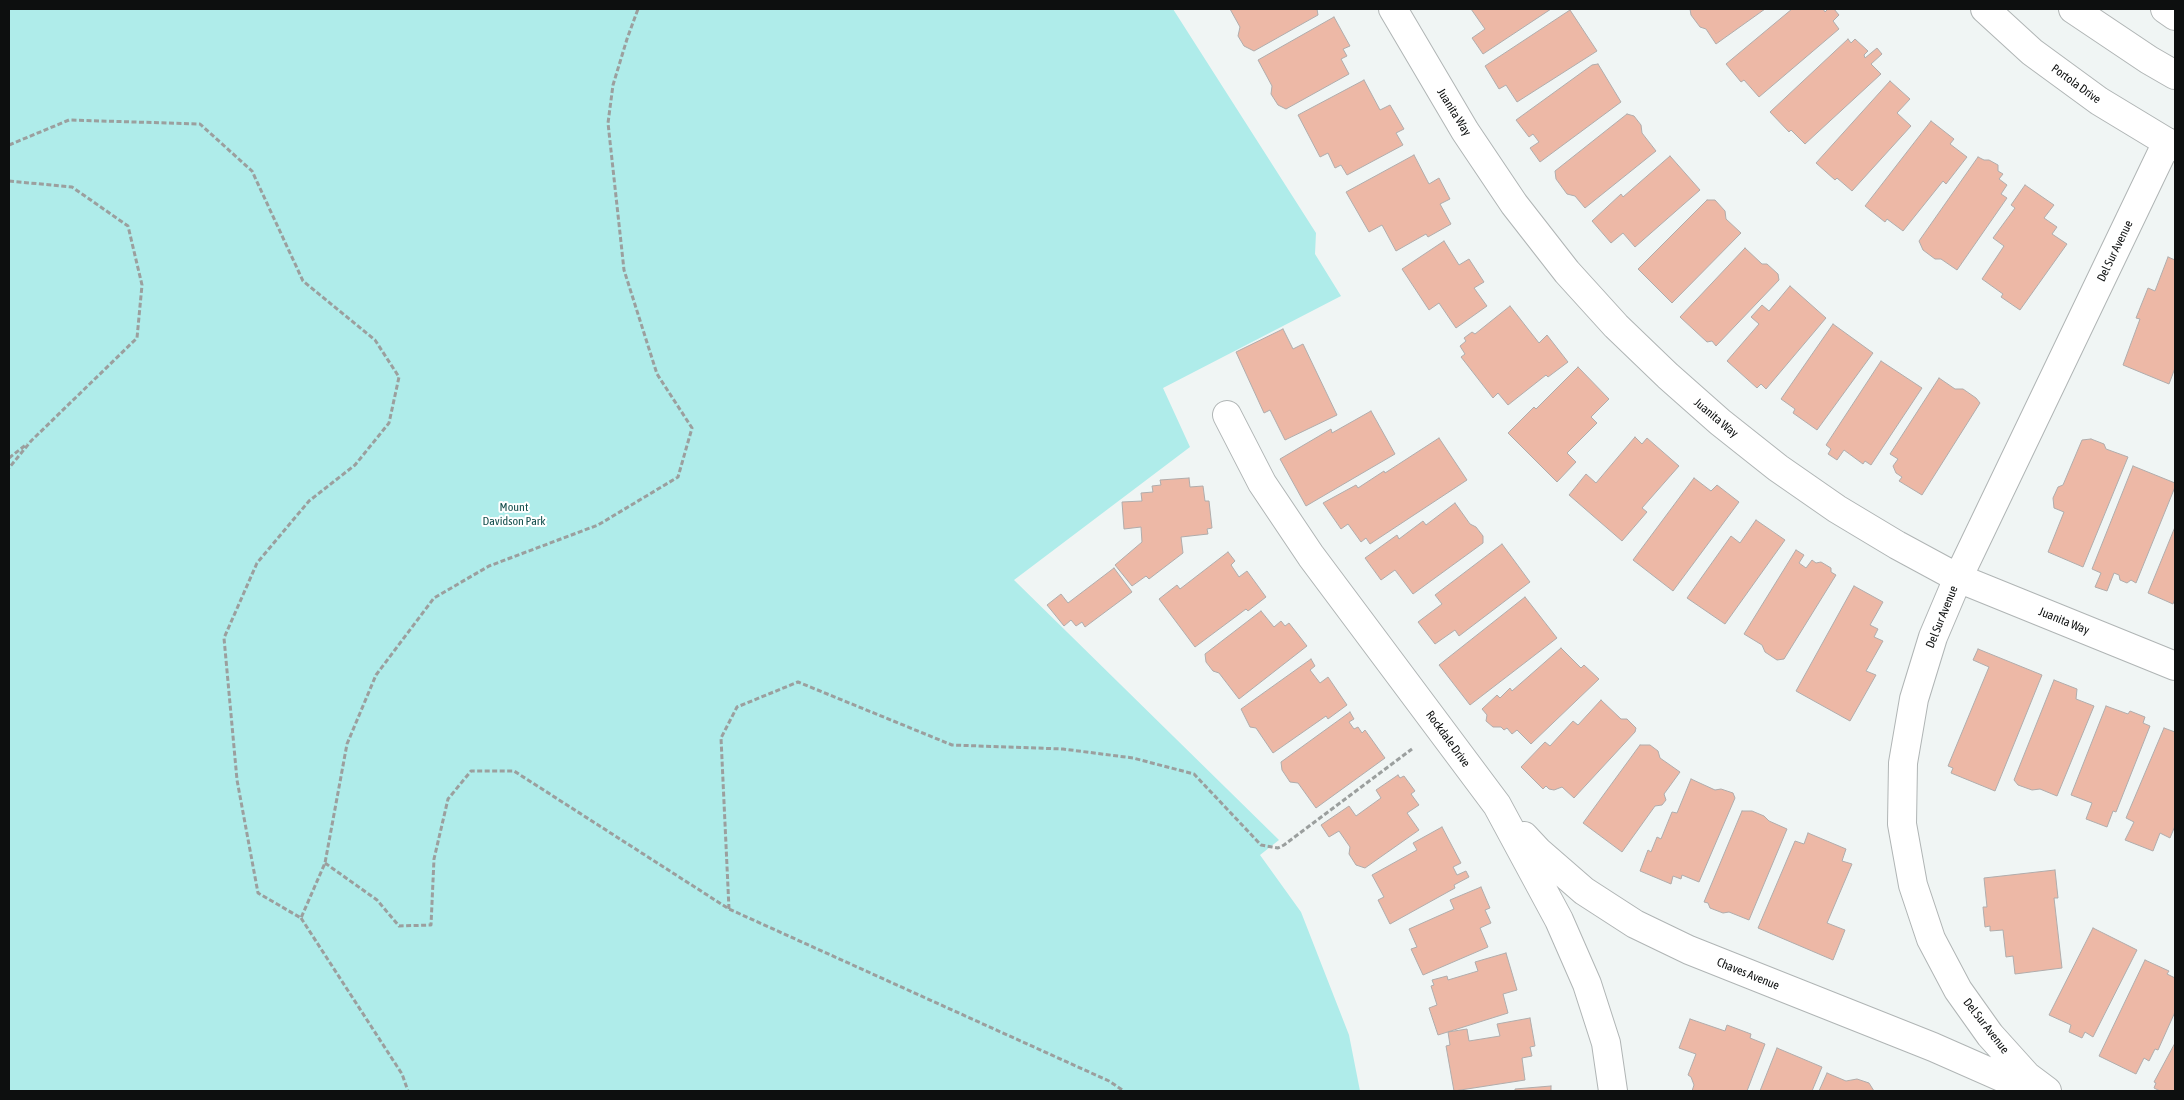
<!DOCTYPE html>
<style>
body{margin:0}
#map{position:relative;width:2184px;height:1100px;overflow:hidden;background:#f0f5f4;font-family:"Asap Condensed",sans-serif}
canvas{display:block}
.frame{position:absolute;inset:0;border:10px solid #0d0f0f;pointer-events:none}
</style>
<div id="map">
<canvas width="2184" height="1100"></canvas>
<div class="frame"></div>
</div>
<script>
const g = document.querySelector('canvas').getContext('2d');
g.lineJoin = 'round';
function paint(path, color) {
  g.fillStyle = color;
  g.fill(path, 'evenodd');
}
function poly(rows) {
  const path = new Path2D();
  for (const r of rows) {
    path.moveTo(r[0], r[1]);
    for (let i = 2; i < r.length; i += 2) path.lineTo(r[i], r[i + 1]);
  }
  return path;
}
function strokePath(path, color, width, dash) {
  g.strokeStyle = color;
  g.lineWidth = width;
  g.lineCap = dash ? 'butt' : 'round';
  g.setLineDash(dash || []);
  g.stroke(path);
}
function drawText(font, color, halo, rows, align = 'center') {
  g.font = font + ' "Asap Condensed",sans-serif';
  g.lineWidth = 4;
  g.setLineDash([]);
  g.textBaseline = 'middle';
  g.strokeStyle = halo;
  g.fillStyle = color;
  for (const [text, x, y, turn = 0] of rows) {
    g.save();
    g.translate(x, y);
    g.rotate((+turn || 0) * Math.PI / 180);
    g.textAlign = isNaN(turn) ? turn : align;
    if (halo) g.strokeText(text, 0, 0);
    g.fillText(text, 0, 0);
    g.restore();
  }
}
const green = poly([
 [9,9,1173,9,1316,233,1315,254,1341,296,1163,388,1190,447,1014,580,1279,840,1260,855,1301,912,1349,1035,1360,1091,9,1091]
]);
const building = poly([
 [1230,9,1317,9,1318,15,1254,51,1244,46,1238,36,1240,27,1230,9],
 [1471,9,1551,9,1483,54,1472,38,1485,29,1471,9],
 [1690,9,1765,9,1716,44,1706,29,1700,27,1691,15,1690,9],
 [1792,9,1823,9,1825,12,1828,9,1834,9,1839,15,1833,21,1839,29,1759,97,1744,80,1741,82,1726,64,1792,9],
 [1570,10,1597,51,1517,102,1506,85,1499,89,1485,66,1570,10],
 [1334,17,1350,46,1343,49,1347,56,1341,59,1349,74,1286,109,1278,105,1271,94,1272,86,1258,60,1334,17],
 [1848,39,1851,43,1855,39,1868,51,1864,55,1865,58,1877,48,1882,54,1871,64,1881,74,1805,144,1791,130,1789,132,1770,112,1848,39],
 [1598,64,1621,102,1540,162,1530,148,1539,142,1533,134,1529,137,1516,120,1592,65,1598,64],
 [1364,80,1380,110,1390,105,1404,129,1396,133,1403,145,1347,175,1341,165,1335,168,1328,153,1320,157,1298,115,1364,80],
 [1890,81,1910,99,1897,113,1911,126,1852,191,1837,178,1835,180,1816,163,1890,81],
 [1627,114,1634,116,1641,125,1642,133,1656,151,1585,208,1575,196,1567,194,1556,179,1555,171,1627,114],
 [1931,121,1954,139,1950,144,1967,157,1946,184,1943,181,1903,231,1887,219,1885,222,1865,206,1931,121],
 [1414,155,1429,184,1439,178,1450,199,1440,204,1451,224,1428,237,1426,234,1396,251,1382,225,1369,232,1346,192,1414,155],
 [1670,156,1700,190,1635,247,1623,233,1611,243,1592,221,1621,194,1623,197,1670,156],
 [1978,157,1984,160,1989,160,1998,165,1998,171,2003,174,1999,179,2007,185,2001,194,2007,198,1957,270,1941,259,1935,259,1923,250,1919,241,1978,157],
 [2025,185,2054,205,2044,218,2057,227,2052,234,2067,244,2020,310,2001,297,2003,294,1982,279,2004,246,1993,238,2015,208,2011,205,2025,185],
 [1707,200,1715,200,1725,211,1726,219,1741,233,1672,303,1638,269,1707,200],
 [1444,241,1459,265,1469,259,1484,282,1474,288,1487,306,1456,328,1439,303,1429,310,1402,269,1444,241],
 [1745,248,1762,264,1767,264,1778,274,1779,280,1716,346,1712,341,1707,342,1680,317,1745,248],
 [2168,257,2175,260,2175,368,2169,384,2123,365,2140,319,2136,318,2148,288,2155,291,2168,257],
 [1790,286,1826,318,1766,389,1761,384,1757,388,1727,361,1759,324,1751,317,1762,305,1769,311,1790,286],
 [1510,306,1539,343,1547,335,1568,362,1548,377,1546,375,1508,405,1498,393,1493,398,1461,357,1465,354,1460,346,1466,341,1464,338,1472,332,1475,334,1510,306],
 [1833,324,1873,353,1817,430,1793,413,1795,409,1781,399,1833,324],
 [1283,329,1293,349,1303,344,1337,415,1285,440,1270,410,1264,413,1236,352,1283,329],
 [1881,361,1922,388,1871,465,1865,461,1863,464,1844,450,1837,460,1828,454,1831,449,1826,445,1881,361],
 [1578,367,1609,399,1591,417,1597,423,1567,453,1576,462,1557,482,1508,433,1534,407,1536,409,1578,367],
 [1939,378,1955,389,1963,389,1976,398,1980,403,1922,495,1899,481,1902,477,1896,473,1893,466,1898,459,1890,454,1939,378],
 [1371,411,1395,454,1306,506,1280,459,1331,429,1332,433,1371,411],
 [1635,437,1642,444,1647,438,1679,466,1642,508,1647,512,1622,541,1569,495,1586,474,1596,483,1635,437],
 [1439,438,1467,480,1370,544,1366,538,1361,542,1348,524,1341,529,1323,503,1356,485,1358,488,1384,471,1385,473,1439,438],
 [2091,439,2104,444,2106,449,2128,457,2083,567,2048,552,2064,512,2054,508,2053,498,2058,487,2063,485,2082,440,2091,439],
 [2133,466,2175,483,2175,487,2136,583,2131,580,2127,583,2120,580,2119,575,2114,573,2107,591,2095,587,2101,573,2092,569,2133,466],
 [1189,478,1190,487,1203,486,1205,501,1209,501,1212,528,1207,529,1208,534,1181,537,1183,553,1149,579,1146,576,1132,586,1115,565,1142,542,1141,527,1124,529,1122,502,1142,501,1141,493,1153,492,1152,486,1161,485,1160,480,1189,478],
 [1694,478,1711,491,1717,485,1739,502,1673,591,1633,560,1694,478],
 [1455,503,1470,524,1476,527,1483,536,1483,543,1413,594,1395,570,1381,580,1365,558,1397,535,1399,539,1423,521,1426,525,1455,503],
 [1756,520,1785,540,1725,624,1687,598,1731,536,1740,543,1756,520],
 [2175,527,2175,598,2173,604,2148,593,2175,527],
 [1502,544,1530,582,1459,636,1455,630,1435,644,1418,622,1442,604,1435,595,1502,544],
 [1796,550,1804,555,1799,563,1806,568,1812,560,1816,563,1821,562,1831,568,1831,572,1836,575,1784,659,1777,660,1765,652,1762,645,1744,634,1796,550],
 [1228,552,1235,561,1231,565,1239,577,1247,571,1266,597,1248,611,1246,609,1195,647,1159,599,1177,585,1180,589,1228,552],
 [1114,568,1132,592,1085,627,1082,622,1076,626,1071,620,1064,626,1047,605,1061,594,1068,603,1114,568],
 [1854,586,1883,602,1870,625,1878,629,1874,637,1883,641,1866,671,1876,675,1850,721,1796,691,1854,586],
 [1525,597,1557,638,1470,705,1439,665,1525,597],
 [1261,611,1274,627,1281,621,1285,626,1289,623,1307,646,1239,699,1219,673,1213,671,1206,662,1205,654,1261,611],
 [1561,648,1581,668,1584,665,1599,679,1531,744,1517,730,1512,734,1507,728,1504,730,1501,727,1493,727,1486,721,1487,715,1482,709,1497,695,1500,698,1510,688,1512,691,1561,648],
 [1978,649,2042,675,1995,791,1951,773,1953,768,1948,766,1989,667,1973,660,1978,649],
 [1311,659,1315,666,1310,670,1320,683,1328,677,1347,705,1328,719,1326,716,1273,753,1256,728,1250,727,1241,709,1311,659],
 [2054,680,2077,689,2076,699,2094,706,2057,796,2040,789,2032,790,2018,785,2014,780,2054,680],
 [1601,700,1621,719,1627,719,1636,728,1635,732,1574,798,1562,787,1554,790,1549,789,1546,786,1543,789,1521,767,1545,742,1550,746,1573,721,1578,725,1601,700],
 [2106,706,2128,714,2130,711,2145,717,2143,723,2150,726,2116,812,2113,811,2107,827,2086,819,2092,803,2071,795,2106,706],
 [1350,712,1354,719,1349,722,1354,729,1358,727,1362,733,1365,730,1385,758,1316,808,1298,783,1290,782,1282,770,1281,762,1350,712],
 [2164,728,2175,732,2175,826,2170,838,2160,833,2153,851,2125,840,2134,822,2126,818,2164,728],
 [1640,745,1650,745,1658,751,1660,758,1680,772,1664,794,1666,800,1662,805,1655,806,1622,852,1583,823,1640,745],
 [1398,775,1400,778,1404,776,1415,791,1411,794,1419,805,1407,813,1419,830,1365,868,1356,865,1349,854,1350,847,1339,831,1329,837,1321,825,1349,806,1356,816,1381,798,1376,790,1398,775],
 [1691,779,1715,790,1721,789,1733,793,1735,798,1699,882,1682,875,1681,879,1673,876,1671,884,1640,871,1648,850,1651,852,1657,837,1661,839,1672,812,1677,813,1691,779],
 [1742,811,1752,811,1764,816,1769,821,1787,829,1749,920,1729,912,1723,913,1710,908,1708,903,1704,902,1742,811],
 [1442,827,1461,863,1453,867,1457,875,1466,871,1469,877,1454,885,1455,888,1390,924,1378,900,1384,897,1372,875,1417,850,1413,843,1442,827],
 [1808,833,1846,849,1842,861,1852,864,1827,923,1845,930,1833,960,1758,928,1795,841,1804,844,1808,833],
 [2055,870,2058,898,2054,898,2062,968,2015,974,2013,956,2006,957,2003,930,1990,931,1990,926,1985,927,1983,907,1987,907,1984,878,2055,870],
 [1481,887,1490,908,1485,910,1491,923,1480,928,1488,947,1423,975,1411,949,1417,947,1409,929,1454,909,1450,900,1481,887],
 [2093,928,2137,950,2093,1037,2085,1032,2082,1038,2069,1032,2071,1025,2049,1015,2093,928],
 [1506,953,1517,990,1503,994,1508,1013,1438,1035,1429,1008,1437,1005,1431,986,1434,985,1432,980,1447,976,1448,980,1478,971,1475,962,1506,953],
 [2145,960,2169,971,2167,974,2175,978,2175,1012,2158,1050,2155,1049,2149,1061,2144,1058,2136,1074,2099,1056,2145,960],
 [1530,1018,1535,1046,1530,1047,1532,1056,1522,1058,1525,1080,1454,1091,1446,1046,1450,1045,1448,1032,1467,1029,1469,1041,1500,1036,1497,1024,1530,1018],
 [1690,1019,1725,1031,1727,1025,1751,1034,1750,1038,1765,1044,1747,1091,1692,1091,1694,1085,1691,1077,1688,1075,1696,1054,1679,1048,1690,1019],
 [2175,1043,2175,1091,2160,1091,2154,1088,2156,1083,2154,1082,2175,1043],
 [1777,1048,1822,1067,1812,1091,1760,1091,1777,1048],
 [1827,1073,1846,1081,1857,1079,1869,1083,1874,1091,1819,1091,1827,1073],
 [1551,1086,1551,1091,1515,1091,1515,1089,1551,1086]
]);
const path = poly([
 [9,145,69,120,200,124,252,171,303,281,375,340,399,377,389,423,355,465,309,501,257,563,224,638,237,780,258,893,301,918,325,863,347,744,376,675,434,598,489,566,598,525,678,477,692,428,657,374,624,270,608,123,613,85,627,39,638,9],
 [9,181,72,187,128,226,142,285,137,338,31,441,9,468],
 [9,458,27,444],
 [325,863,377,900,399,926,431,925,434,859,448,799,471,771,514,771,729,909,1109,1081,1124,1091],
 [729,909,721,738,737,707,798,682,952,745,1063,749,1133,758,1194,774,1261,845,1272,847,1278,848,1284,845,1412,749],
 [301,918,402,1074,408,1091]
]);
const minor = poly([
 [1393,9,1465,131,1514,204,1567,272,1616,326,1668,376,1720,422,1778,468,1837,509,1897,545,1958,578,2175,666],
 [2165,9,2175,16],
 [1227,415,1262,483,1311,556,1497,805,1559,920,1587,984,1606,1043,1613,1091],
 [1524,836,1538,851,1584,891,1635,924,1689,950,1933,1047,2033,1091],
 [2047,1091,2027,1076,1990,1035,1958,990,1931,939,1913,885,1902,824,1903,763,1914,699,1933,637,1958,578,2167,142]
]);
const major = poly([
 [1985,9,2032,52,2099,101,2175,147],
 [2073,9,2149,60,2175,75]
]);
const streetNames = [
 ["Portola Drive",2076,84,36],
 ["Juanita Way",1454,112,58],
 ["Del Sur Avenue",2115,251,-64],
 ["Juanita Way",1716,418,40],
 ["Del Sur Avenue",1942,617,-68],
 ["Juanita Way",2064,621,22],
 ["Rockdale Drive",1448,739,54],
 ["Chaves Avenue",1748,974,22],
 ["Del Sur Avenue",1986,1026,52]
];
const parkNames = [
 ["Mount",514,507],
 ["Davidson Park",514,521]
];
paint(green, '#afecea');
paint(building, '#edb8a6');
strokePath(building, '#b0acab', 1);
strokePath(minor, '#b0b5b5', 30);
strokePath(major, '#b0b5b5', 30);
strokePath(path, '#9b9f9e', 3, [5, 2.5]);
strokePath(minor, '#fff', 28);
strokePath(major, '#fff', 28);
drawText('12px', '#0d0f0f', '#fff', streetNames);
drawText('12px', '#144f4d', '#fff', parkNames);
</script>
